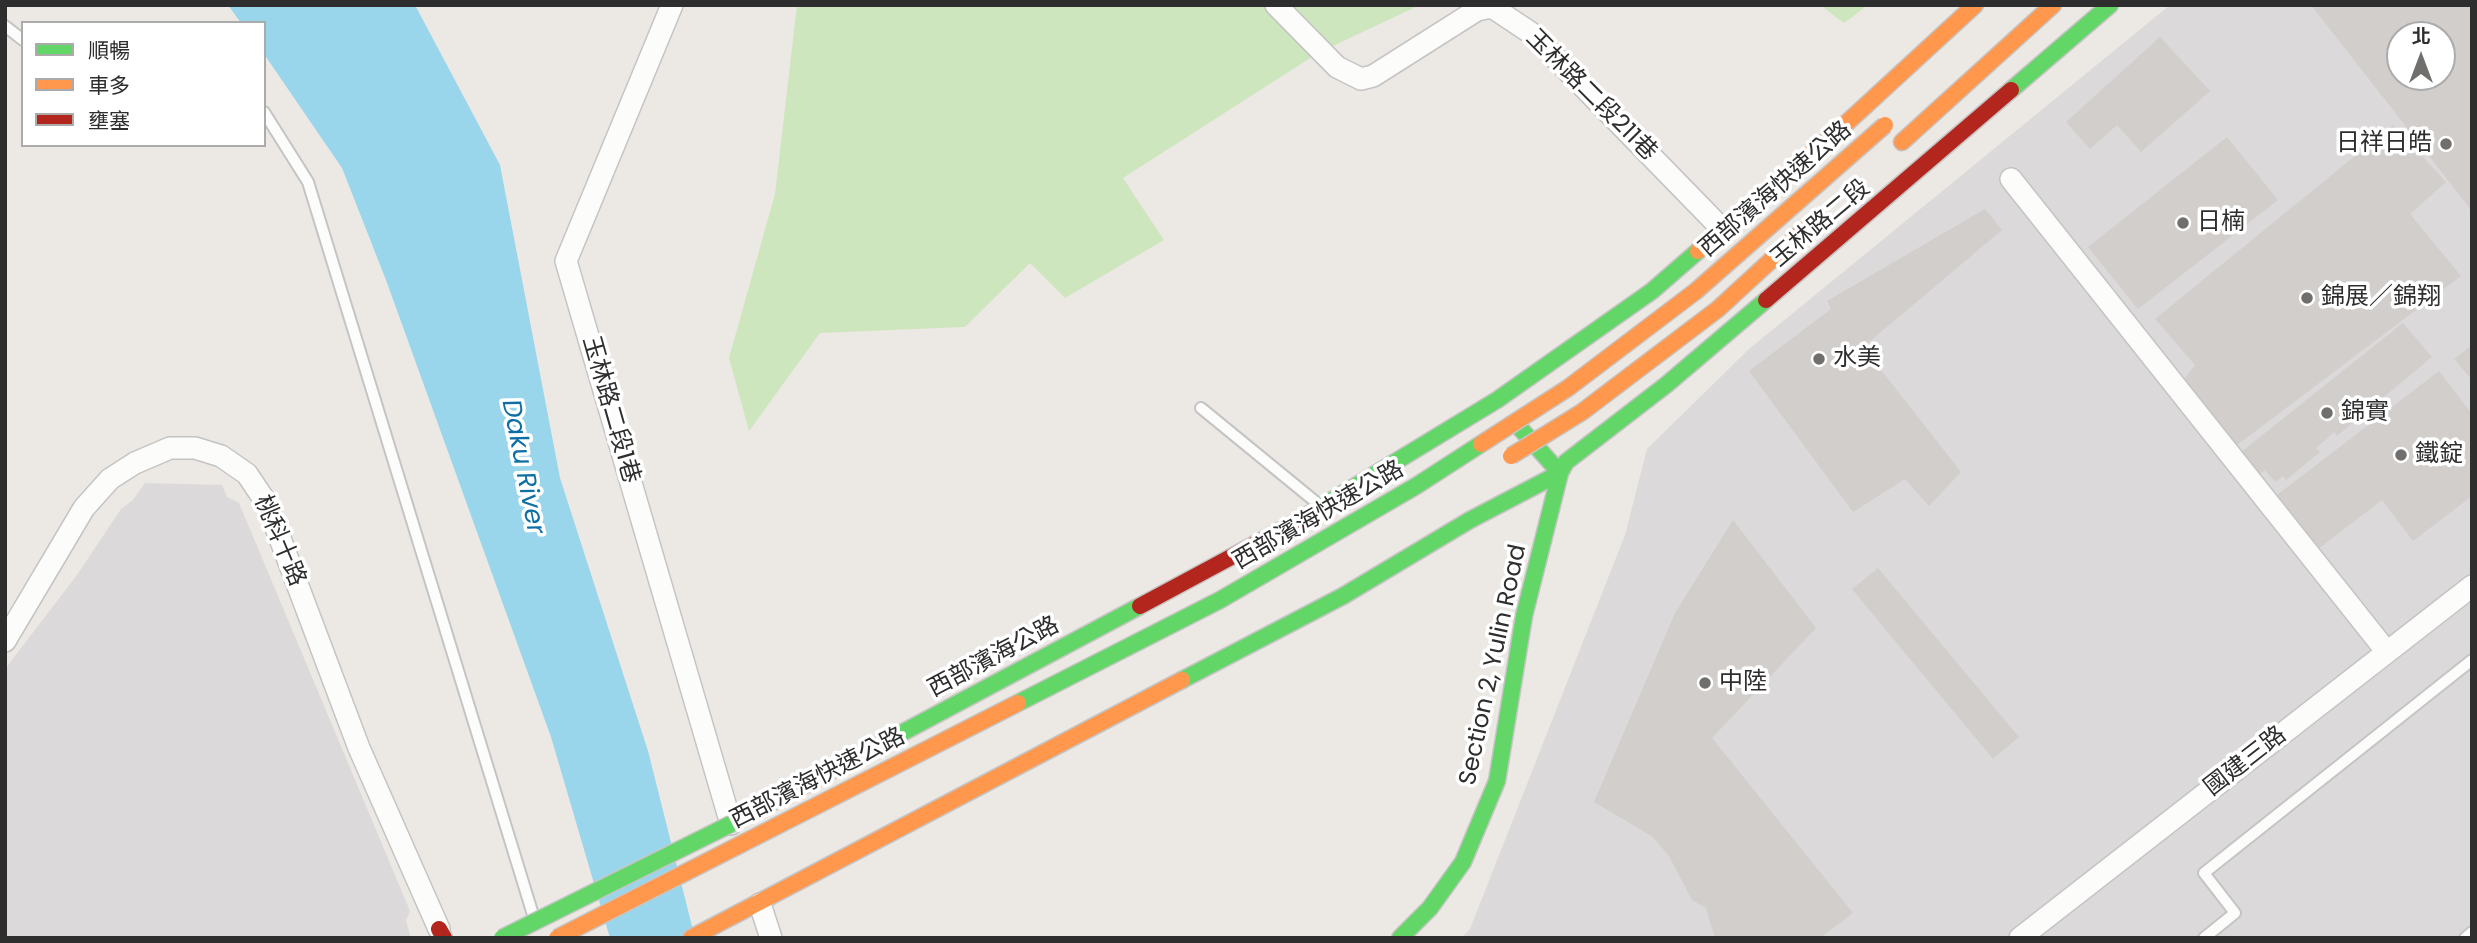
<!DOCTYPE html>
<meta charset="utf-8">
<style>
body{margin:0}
#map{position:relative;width:2477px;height:943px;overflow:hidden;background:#ece8e4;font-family:Poppins,"Noto Sans TC",sans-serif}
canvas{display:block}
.frame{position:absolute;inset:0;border:7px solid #2e2e2e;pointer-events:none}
.legend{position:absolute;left:21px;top:21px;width:245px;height:126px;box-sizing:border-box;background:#fff;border:2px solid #ababab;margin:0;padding:9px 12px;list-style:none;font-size:21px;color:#2e2e2e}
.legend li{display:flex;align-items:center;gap:14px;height:35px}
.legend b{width:35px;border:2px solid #ababab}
.north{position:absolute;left:2386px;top:21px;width:70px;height:70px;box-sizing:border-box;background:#fff;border:2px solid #ababab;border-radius:50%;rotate:0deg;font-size:19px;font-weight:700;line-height:28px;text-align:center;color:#2e2e2e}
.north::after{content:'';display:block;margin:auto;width:24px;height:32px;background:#706f6e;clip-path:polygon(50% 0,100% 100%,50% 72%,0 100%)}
</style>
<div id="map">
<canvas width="2477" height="943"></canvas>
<div class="frame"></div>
<ul class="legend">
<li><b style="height:9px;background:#63d668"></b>順暢</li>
<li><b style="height:9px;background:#ff974d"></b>車多</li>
<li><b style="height:9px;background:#b3261e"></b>壅塞</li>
</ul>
<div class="north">北</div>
</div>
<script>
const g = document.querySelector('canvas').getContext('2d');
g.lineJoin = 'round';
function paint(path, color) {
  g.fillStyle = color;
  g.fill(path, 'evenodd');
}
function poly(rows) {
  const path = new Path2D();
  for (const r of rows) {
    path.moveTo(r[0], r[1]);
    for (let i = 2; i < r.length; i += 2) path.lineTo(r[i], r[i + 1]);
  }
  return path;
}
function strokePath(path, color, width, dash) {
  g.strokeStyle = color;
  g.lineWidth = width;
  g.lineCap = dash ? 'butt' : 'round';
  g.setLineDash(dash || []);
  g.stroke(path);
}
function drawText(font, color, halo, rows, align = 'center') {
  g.font = font + ' Poppins,"Noto Sans TC",sans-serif';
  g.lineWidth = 7;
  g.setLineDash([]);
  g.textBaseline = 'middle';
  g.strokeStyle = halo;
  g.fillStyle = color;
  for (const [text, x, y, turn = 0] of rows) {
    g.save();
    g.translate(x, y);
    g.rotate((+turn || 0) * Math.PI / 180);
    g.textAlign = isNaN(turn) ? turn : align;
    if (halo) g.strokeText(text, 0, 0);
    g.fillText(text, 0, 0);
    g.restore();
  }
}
const industrial = poly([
 [2170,5,2472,5,2472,938,1461,938,1470,929,1625,535,1647,449,1749,349],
 [2400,35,2442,35,2442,77,2400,77],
 [145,483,222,485,227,497,239,503,410,911,406,921,411,938,5,938,5,669,77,575,121,509,133,500]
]);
const green = poly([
 [797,5,1420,5,1318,53,1123,178,1164,240,1065,298,1030,263,965,327,820,333,749,431,729,358,775,194],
 [1820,5,1868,5,1844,23]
]);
const water = poly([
 [228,5,415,5,500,165,560,478,648,751,695,938,610,938,551,737,386,280,342,168,264,54,264,23,241,23]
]);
const building = poly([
 [2311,5,2472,5,2472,211],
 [2400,35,2442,35,2442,77,2400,77],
 [2160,37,2210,91,2141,152,2117,125,2090,149,2066,122],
 [2393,125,2446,182,2410,214,2461,276,2233,448,2181,383,2195,365,2155,319],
 [2227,137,2278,200,2138,309,2088,247],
 [1985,209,2002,230,1863,347,1961,472,1929,506,1905,479,1853,512,1749,371,1831,309,1827,301],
 [2403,323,2432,357,2337,436,2334,432,2316,448,2320,452,2286,480,2283,476,2275,482,2265,470,2255,478,2236,456],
 [2472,345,2472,380,2454,359],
 [2439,371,2472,414,2472,496,2413,541,2382,500,2318,549,2277,495],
 [1733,520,1816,628,1712,738,1853,913,1820,938,1715,938,1706,908,1692,900,1669,856,1653,837,1594,802,1675,613],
 [1878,568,2019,737,1993,759,1852,589]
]);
const lane = poly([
 [5,26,23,40],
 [264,112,308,182,534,918],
 [1201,408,1317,503],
 [2204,938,2235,913,2204,873,2472,660],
 [2465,938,2472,932]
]);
const street = poly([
 [672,5,566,261,731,824],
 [1276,5,1337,67,1361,79,1373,76,1477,10,1492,7,1531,33,1723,230],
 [2011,179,2387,652],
 [5,641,84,508,110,479,135,463,170,448,195,448,221,456,247,474,267,504,359,748,439,929],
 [760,904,771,938],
 [2020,938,2472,586]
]);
const fast = poly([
 [2011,90,2110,5],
 [1298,521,1497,400,1652,291,1698,251],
 [1182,680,1343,596,1470,520,1560,473,1566,462,1666,385,1766,300],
 [1400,938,1430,908,1463,862,1497,781,1524,616,1560,473,1519,427]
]);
const slow = poly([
 [1902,142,2053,5],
 [1698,251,1839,130,1975,5],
 [691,938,1182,680]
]);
const jam = poly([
 [1766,300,2011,90],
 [439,929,444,938]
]);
const fastBridge = poly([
 [1018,703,1220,600,1416,486,1481,444],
 [502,938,731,824,1140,606]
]);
const slowBridge = poly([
 [1481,444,1568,388,1696,291,1885,125],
 [1511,456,1582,412,1718,309,1804,230],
 [557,938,1018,703]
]);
const jamBridge = poly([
 [1140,606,1298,521]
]);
const markers = [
 [2446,144,7,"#706f6e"],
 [2183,223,7,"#706f6e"],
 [2307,298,7,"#706f6e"],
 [1819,359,7,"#706f6e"],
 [2327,413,7,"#706f6e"],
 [2401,455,7,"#706f6e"],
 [1705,683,7,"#706f6e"]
];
const streetNames = [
 ["玉林路二段211巷",1591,96,45],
 ["西部濱海快速公路",1776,190,-41],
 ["玉林路二段",1821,224,-40],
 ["玉林路二段1巷",610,410,74],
 ["西部濱海快速公路",1319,516,-30],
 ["桃科十路",279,541,67],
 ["西部濱海公路",994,658,-28],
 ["Section 2, Yulin Road",1494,665,-78],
 ["國建三路",2246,762,-38],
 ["西部濱海快速公路",818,779,-27]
];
const poiNames = [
 ["日祥日皓",2432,144,"right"],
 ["日楠",2197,223],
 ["錦展／錦翔",2321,298],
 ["水美",1833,359],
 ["錦實",2341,413],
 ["鐵錠",2415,455],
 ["中陸",1719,683]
];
const waterNames = [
 ["Daku River",522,467,79]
];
paint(industrial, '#dcd9db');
paint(green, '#cee6be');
paint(water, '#99d6ec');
paint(building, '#d1cecb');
strokePath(lane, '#c5c4c5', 14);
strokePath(street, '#c5c4c5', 24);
strokePath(fast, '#c5c4c5', 19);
strokePath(slow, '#c5c4c5', 19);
strokePath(jam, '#c5c4c5', 19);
strokePath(lane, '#fcfcfb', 10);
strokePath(street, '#fcfcfb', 21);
strokePath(fast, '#63d668', 16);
strokePath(slow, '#ff974d', 16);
strokePath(jam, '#b3261e', 16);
strokePath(fastBridge, '#c6c5c4', 19, []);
strokePath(slowBridge, '#c6c5c4', 19, []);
strokePath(jamBridge, '#c6c5c4', 19, []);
strokePath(fastBridge, '#63d668', 16);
strokePath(slowBridge, '#ff974d', 16);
strokePath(jamBridge, '#b3261e', 16);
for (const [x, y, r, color] of markers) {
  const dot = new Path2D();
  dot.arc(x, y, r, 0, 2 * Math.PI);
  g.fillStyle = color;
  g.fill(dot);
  strokePath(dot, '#fff', 2.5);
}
drawText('24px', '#2e2e2e', '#fff', streetNames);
drawText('24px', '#2e2e2e', '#fff', poiNames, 'left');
drawText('italic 26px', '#0d6fa3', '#fff', waterNames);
</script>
